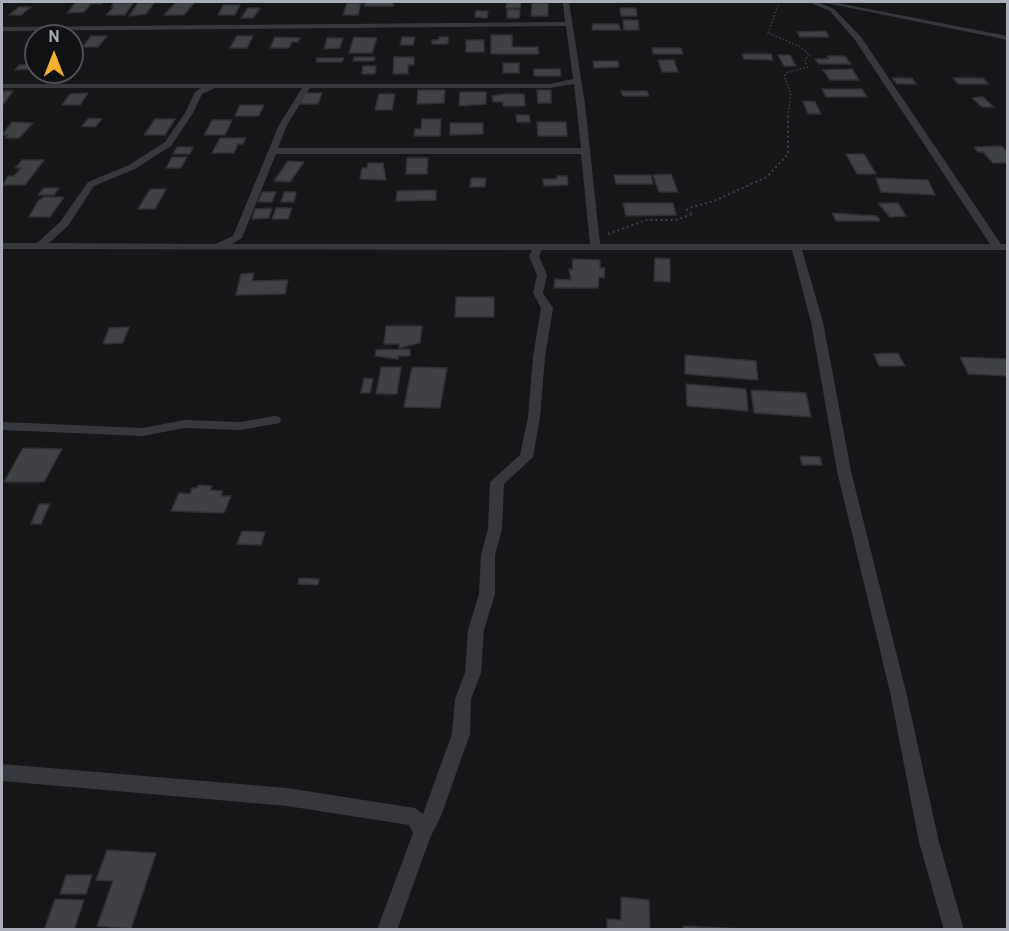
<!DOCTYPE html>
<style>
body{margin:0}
#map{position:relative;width:1009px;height:931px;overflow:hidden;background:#161618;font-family:Overpass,sans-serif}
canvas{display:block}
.frame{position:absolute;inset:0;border:3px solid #a8adb8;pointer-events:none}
.north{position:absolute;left:24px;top:24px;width:60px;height:60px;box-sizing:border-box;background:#111113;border:2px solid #4d4f55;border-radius:50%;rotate:0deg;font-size:16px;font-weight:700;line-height:24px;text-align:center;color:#a8adb8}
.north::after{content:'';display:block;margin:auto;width:21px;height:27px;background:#f2b134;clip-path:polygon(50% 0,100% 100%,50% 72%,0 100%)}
</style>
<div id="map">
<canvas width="1009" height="931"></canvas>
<div class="frame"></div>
<div class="north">N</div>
</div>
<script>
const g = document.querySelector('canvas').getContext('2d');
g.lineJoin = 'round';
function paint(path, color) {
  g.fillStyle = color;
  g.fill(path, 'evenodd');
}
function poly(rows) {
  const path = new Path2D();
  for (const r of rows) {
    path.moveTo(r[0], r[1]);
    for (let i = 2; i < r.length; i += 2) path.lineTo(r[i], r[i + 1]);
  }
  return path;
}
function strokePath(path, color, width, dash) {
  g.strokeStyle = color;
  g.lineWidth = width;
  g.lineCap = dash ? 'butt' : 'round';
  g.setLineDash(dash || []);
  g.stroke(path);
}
const building = poly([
 [76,2,104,2,101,4,91,4,84,12,67,13,76,2],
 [134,2,125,15,106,15,114,7,111,7,114,3,134,2],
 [176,2,195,2,184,15,164,15,176,2],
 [366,2,394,2,393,6,364,6,366,2],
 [506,2,521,2,520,8,506,8,506,2],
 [138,3,154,3,146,14,129,16,138,3],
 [347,3,361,3,358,15,343,15,347,3],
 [532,3,548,3,548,16,531,16,532,3],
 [223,5,240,5,235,15,218,15,223,5],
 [19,7,31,7,21,15,9,15,19,7],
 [248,8,260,8,253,18,241,18,248,8],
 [620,8,636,8,637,16,621,16,620,8],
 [507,9,520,10,519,18,507,18,507,9],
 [476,11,488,11,487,18,475,17,476,11],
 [623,20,638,20,639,30,624,30,623,20],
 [593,24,618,24,621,30,592,30,593,24],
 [826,31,829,37,800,37,797,32,826,31],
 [491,35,512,35,512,47,538,47,539,54,491,54,491,35],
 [91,36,107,36,98,47,82,47,91,36],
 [237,36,253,36,247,48,230,48,237,36],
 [275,37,300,38,298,42,292,42,289,48,270,48,275,37],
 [354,37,377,38,372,53,349,53,354,37],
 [402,37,415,37,413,45,400,45,402,37],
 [439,37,448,37,448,44,432,44,432,40,439,40,439,37],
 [327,38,343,38,340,48,324,49,327,38],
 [466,40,484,40,484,52,466,52,466,40],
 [652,48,681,48,683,54,653,54,652,48],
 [742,54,771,54,773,60,744,59,742,54],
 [778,55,790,55,796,66,784,66,778,55],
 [827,56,845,56,851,64,819,64,815,59,829,59,827,56],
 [354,57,375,57,374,61,353,61,354,57],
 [394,57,414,57,414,65,408,65,408,74,393,74,394,57],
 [317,58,344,58,342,62,316,62,317,58],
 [658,60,674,60,678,72,662,72,658,60],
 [593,61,618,61,619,67,594,68,593,61],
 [503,63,519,63,519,73,503,73,503,63],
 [36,64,36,69,15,70,19,65,36,64],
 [363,66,376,66,375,74,362,74,363,66],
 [534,69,560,69,561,76,534,76,534,69],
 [852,69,859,80,830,80,823,70,852,69],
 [892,78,912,78,916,84,897,84,892,78],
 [953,78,983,78,988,84,958,84,953,78],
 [822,89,862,89,867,97,826,97,822,89],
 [418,90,445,90,444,103,417,104,418,90],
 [537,90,551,90,551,103,538,103,537,90],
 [2,91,13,91,2,106,2,91],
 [621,91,647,91,649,96,623,96,621,91],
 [460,92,486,92,486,104,459,106,460,92],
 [88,93,80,105,62,105,70,94,88,93],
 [304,93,322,93,318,104,300,104,304,93],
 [379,94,395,94,392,110,375,110,379,94],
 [504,94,524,94,525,106,503,106,503,102,493,102,492,96,504,94],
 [983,97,994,107,982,107,972,98,983,97],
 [803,101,815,102,821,114,808,114,803,101],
 [240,105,264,105,259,116,235,116,240,105],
 [516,115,529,115,530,122,517,122,516,115],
 [89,118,102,119,95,127,82,126,89,118],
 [155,119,175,119,165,135,144,135,155,119],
 [422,119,441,119,440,136,414,136,415,129,421,129,422,119],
 [212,120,232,120,225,135,204,135,212,120],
 [12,122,33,123,19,138,5,138,8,135,2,135,12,122],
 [537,122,566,122,567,136,538,136,537,122],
 [450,123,483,123,483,134,450,135,450,123],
 [220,138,246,138,243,144,238,144,234,153,212,153,220,138],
 [1002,146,1008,153,1008,163,993,163,983,152,978,152,974,147,1002,146],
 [177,147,193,147,190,154,173,154,177,147],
 [846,154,864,154,876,174,857,174,846,154],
 [172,157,187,157,181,168,166,168,172,157],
 [407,158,428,158,427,174,406,174,407,158],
 [22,160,44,160,25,185,3,185,8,176,14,176,21,168,15,168,22,160],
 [288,161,304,162,290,182,274,181,288,161],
 [368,163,383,163,386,180,360,179,362,168,367,168,368,163],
 [671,174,678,192,659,192,653,175,671,174],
 [614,175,651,175,653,184,616,184,614,175],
 [557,176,567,176,568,185,544,186,543,179,557,179,557,176],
 [471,178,486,178,485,187,470,187,471,178],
 [876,178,928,180,935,195,881,192,876,178],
 [44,188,59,188,54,195,38,195,44,188],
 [150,189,166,189,155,209,138,209,150,189],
 [436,190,436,200,396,201,397,191,436,190],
 [262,192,276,192,272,202,258,202,262,192],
 [284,192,296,192,294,202,281,202,284,192],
 [44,197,64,197,50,217,29,217,38,201,44,197],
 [623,203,673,203,676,215,626,216,623,203],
 [878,203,898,203,906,216,890,217,878,203],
 [272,208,269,218,252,219,255,209,272,208],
 [276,208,292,208,288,219,272,219,276,208],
 [832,213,877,216,880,221,836,221,832,213],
 [655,258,670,259,670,282,654,281,655,258],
 [573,259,600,260,600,268,605,268,604,278,599,277,598,288,554,288,555,279,571,280,569,269,572,270,573,259],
 [254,273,252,281,288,280,285,294,236,295,241,274,254,273],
 [456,297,494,297,494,317,455,317,456,297],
 [386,326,422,326,420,343,399,348,399,344,384,344,386,326],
 [129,327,123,343,103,344,109,328,129,327],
 [410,349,410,356,398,356,398,359,375,356,376,350,410,349],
 [898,353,905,366,879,366,874,354,898,353],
 [685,355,756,361,758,380,685,374,685,355],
 [960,357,1008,359,1008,376,968,374,960,357],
 [381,367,401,367,397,394,376,394,381,367],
 [412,367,447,368,440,408,404,407,412,367],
 [364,378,373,379,370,393,361,393,364,378],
 [686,384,746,389,748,411,687,406,686,384],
 [751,390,806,393,811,417,754,413,751,390],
 [23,448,62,449,44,482,4,482,23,448],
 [800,456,820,457,822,465,802,465,800,456],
 [198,485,212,486,210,490,223,491,221,496,231,496,224,513,171,511,179,493,190,494,192,488,197,488,198,485],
 [39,504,50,504,41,524,31,524,39,504],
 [242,531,265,532,261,545,237,544,242,531],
 [299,578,319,579,318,585,298,584,299,578],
 [107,850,156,853,131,929,97,926,113,881,96,880,107,850],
 [66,875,92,875,86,894,60,894,66,875],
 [621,897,649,900,650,930,607,930,607,919,621,920,621,897],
 [55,899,84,900,74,930,44,930,55,899],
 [683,926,742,929,742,930,684,930,683,926]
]);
const pathFar1 = poly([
 [779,2,768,33,799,46,810,55,805,59,807,67,786,73,784,77,791,93,788,114]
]);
const path = poly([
 [608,234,646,220,675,220,693,214,687,210,689,208,714,201,767,177,788,154,788,113]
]);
const street = poly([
 [563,2,569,2,585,104,600,244,990,244,855,40,830,11,809,2,817,2,834,9,861,37,1001,244,1008,244,1008,250,802,250,823,322,851,471,906,692,939,842,964,930,944,930,919,842,890,692,837,471,811,322,792,250,542,250,539,256,547,275,543,293,553,308,545,357,540,417,533,457,504,484,502,529,495,555,495,594,484,630,481,673,471,699,470,734,441,816,430,838,397,930,377,930,413,833,409,825,287,806,2,781,2,764,287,788,415,808,423,814,452,734,455,699,465,673,468,630,479,594,481,555,488,529,490,482,520,455,528,417,533,357,541,308,533,293,537,275,529,256,532,250,2,249,2,243,37,243,60,222,88,182,129,165,165,142,185,113,195,92,201,88,2,88,2,84,550,84,573,79,566,26,2,31,2,27,565,22,563,2],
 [574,84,581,148,278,148,287,125,310,88,550,88,574,84],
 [215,88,302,88,279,125,233,236,215,244,49,243,68,226,94,186,135,169,171,146,193,113,202,94,215,88],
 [276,154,581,154,590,244,232,244,242,238,276,154],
 [821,2,832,2,1008,36,1008,40,821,2],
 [275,416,280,417,281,420,280,423,240,430,184,428,143,436,2,430,2,422,143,428,184,420,240,422,275,416]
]);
paint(building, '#404145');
strokePath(building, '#303034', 1.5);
strokePath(pathFar1, '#3d3f44', 1.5, [1.5, 2]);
strokePath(path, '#3d3f44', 2, [2, 3]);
paint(street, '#37383d');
</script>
